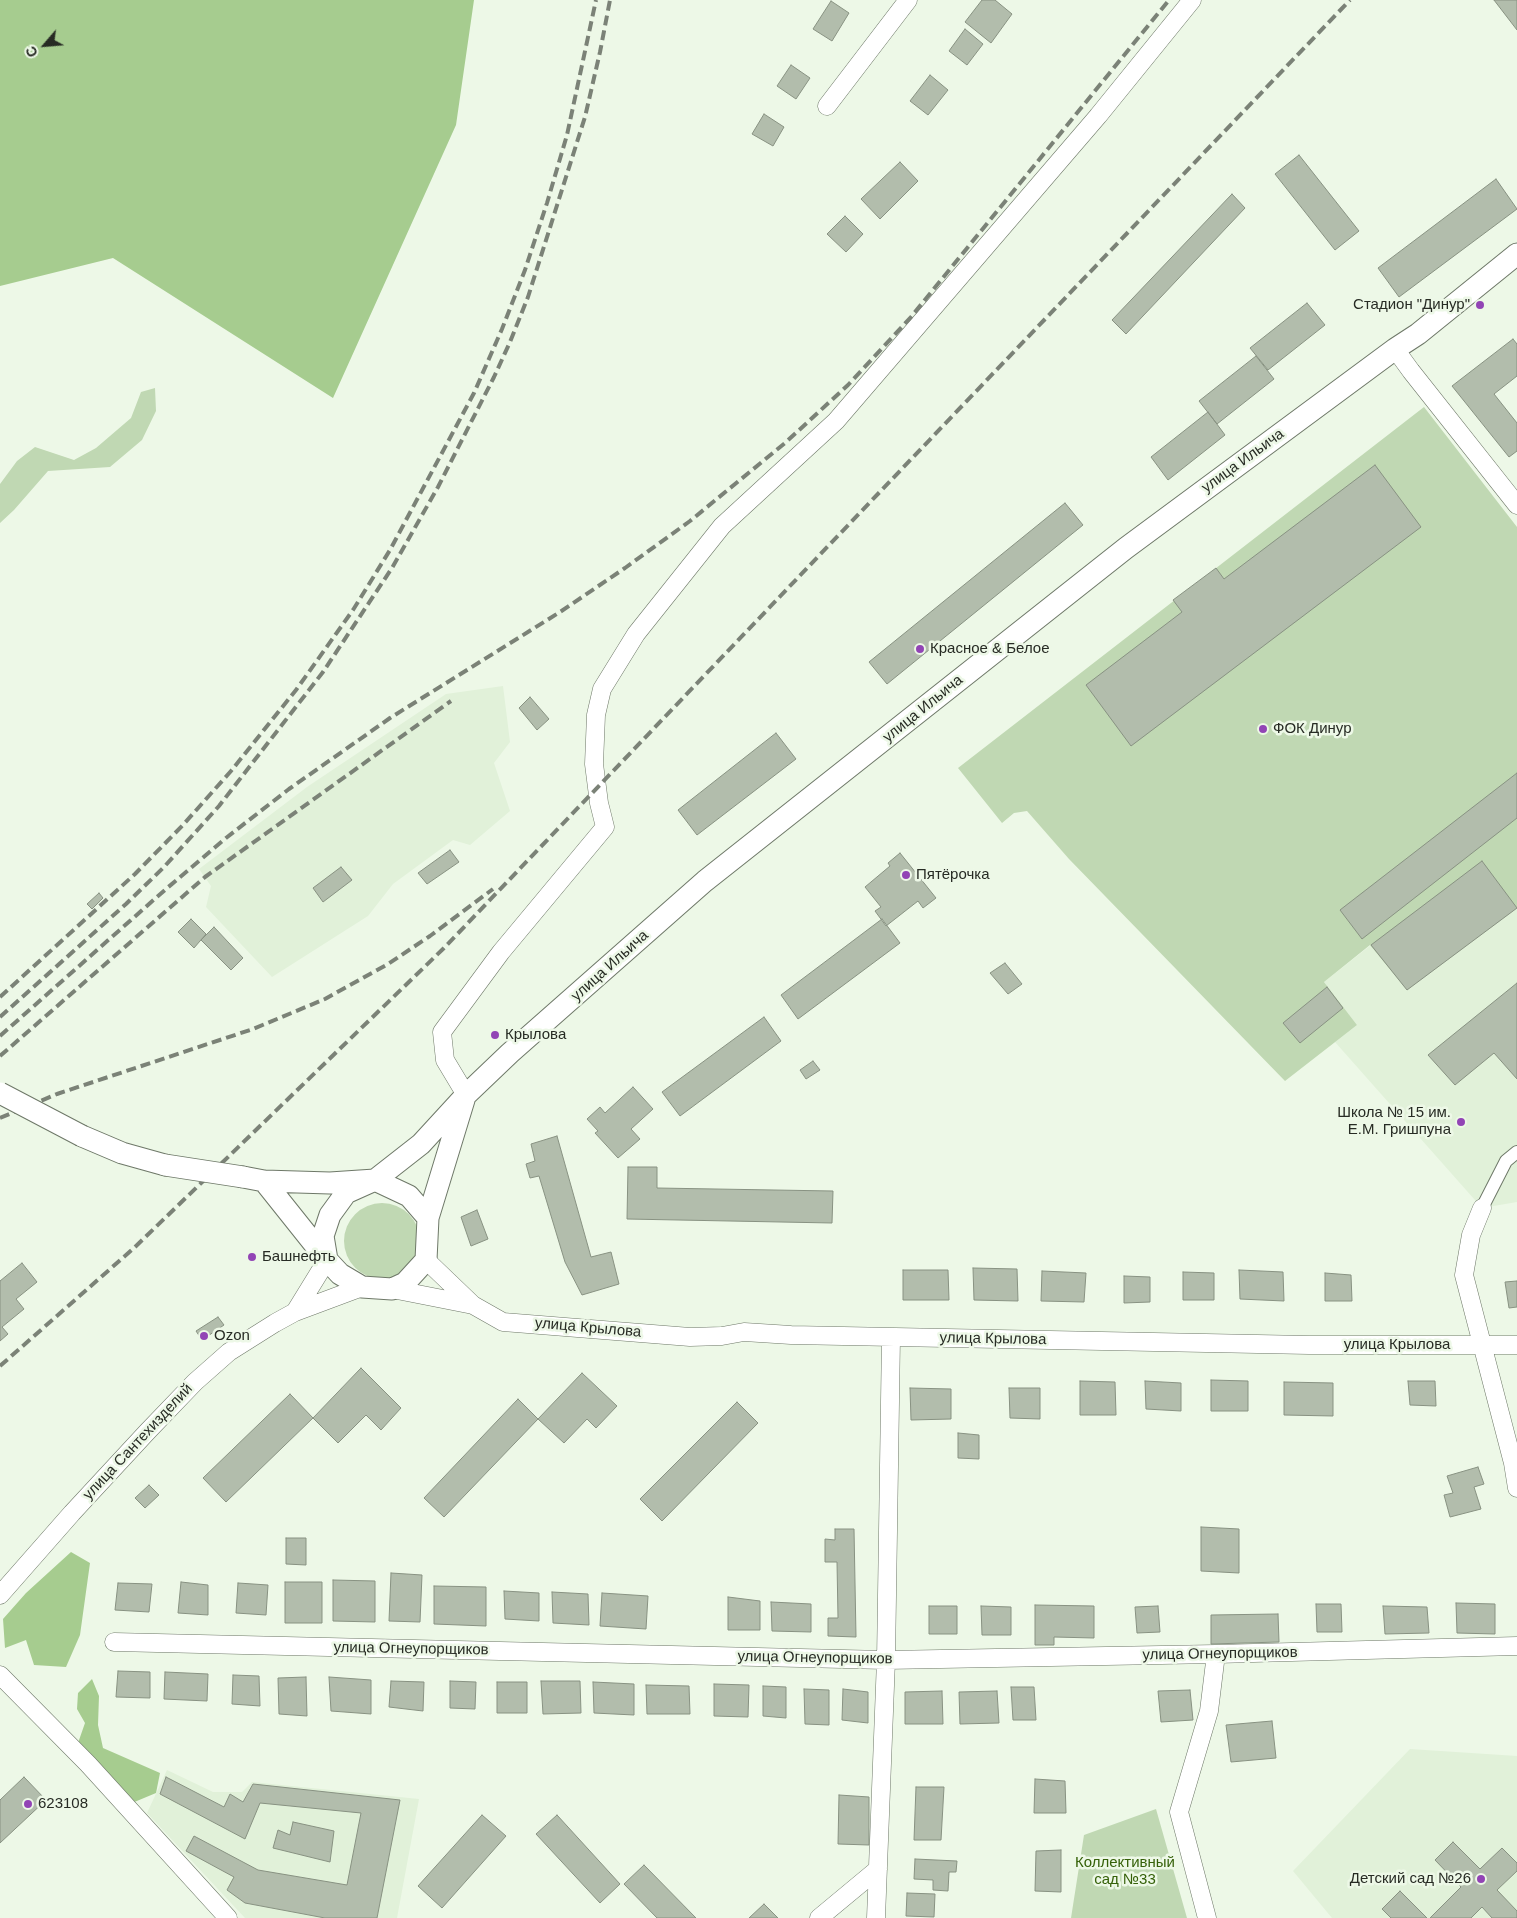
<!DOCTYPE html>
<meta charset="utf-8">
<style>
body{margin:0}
#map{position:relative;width:1517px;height:1918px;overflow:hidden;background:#edf8e7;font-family:Helvetica,sans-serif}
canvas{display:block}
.north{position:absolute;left:20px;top:20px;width:50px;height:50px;-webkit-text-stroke:4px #edf8e7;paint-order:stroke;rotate:243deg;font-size:14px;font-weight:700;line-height:20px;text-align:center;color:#272b24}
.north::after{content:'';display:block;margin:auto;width:18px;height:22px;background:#272b24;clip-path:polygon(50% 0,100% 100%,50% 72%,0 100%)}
</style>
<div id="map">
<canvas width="1517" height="1918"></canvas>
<div class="north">С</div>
</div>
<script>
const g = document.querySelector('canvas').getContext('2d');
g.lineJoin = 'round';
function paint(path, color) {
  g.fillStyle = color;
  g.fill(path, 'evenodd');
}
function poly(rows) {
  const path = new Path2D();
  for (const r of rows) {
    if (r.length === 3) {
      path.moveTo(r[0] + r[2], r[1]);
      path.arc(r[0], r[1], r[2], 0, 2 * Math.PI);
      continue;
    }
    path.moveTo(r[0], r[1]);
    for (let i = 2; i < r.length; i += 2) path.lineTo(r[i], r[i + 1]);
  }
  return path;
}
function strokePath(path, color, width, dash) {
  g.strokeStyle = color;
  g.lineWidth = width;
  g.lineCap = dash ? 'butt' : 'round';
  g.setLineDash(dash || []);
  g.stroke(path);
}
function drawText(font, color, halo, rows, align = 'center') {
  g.font = font + ' Helvetica,sans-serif';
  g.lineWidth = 5;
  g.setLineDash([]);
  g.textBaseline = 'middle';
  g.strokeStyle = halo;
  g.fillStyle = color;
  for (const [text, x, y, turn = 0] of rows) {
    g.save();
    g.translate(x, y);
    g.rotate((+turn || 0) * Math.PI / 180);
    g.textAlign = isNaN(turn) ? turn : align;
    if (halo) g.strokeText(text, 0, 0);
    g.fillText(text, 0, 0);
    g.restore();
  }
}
const built = poly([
 [503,686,510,742,494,763,510,811,470,845,453,840,393,884,368,916,272,977,206,907,211,886,199,869,307,787,446,694],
 [1517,908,1517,1202,1482,1208,1335,1042,1357,1025,1324,982,1371,945,1407,990],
 [1410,1749,1517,1756,1517,1918,1332,1918,1293,1871],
 [167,1770,213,1792,242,1792,252,1782,419,1799,397,1918,245,1918,147,1813]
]);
const green = poly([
 [155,388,156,411,142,440,110,467,48,471,14,510,0,523,0,484,17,461,35,447,74,460,96,448,131,418,141,392],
 [1424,407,1517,527,1517,908,1407,990,1370,945,1324,982,1357,1025,1285,1081,1069,859,1027,811,1014,813,1002,823,958,768],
 [382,1241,38],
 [1156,1809,1187,1918,1071,1918,1084,1835]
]);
const forest = poly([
 [0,0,474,0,456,125,333,398,113,258,0,286],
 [71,1552,90,1563,80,1635,66,1667,34,1665,26,1640,5,1648,3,1619,26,1593],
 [92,1679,99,1696,98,1725,103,1748,160,1773,156,1793,132,1803,78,1743,85,1723,77,1709,78,1693]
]);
const building = poly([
 [982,0,995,0,1012,14,991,43,965,22,982,0],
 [1494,0,1517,0,1517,30,1494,0],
 [831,1,849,13,832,41,813,29,831,1],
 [965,29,983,44,967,65,949,51,965,29],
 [791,65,810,78,796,99,777,86,791,65],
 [930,75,948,90,928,115,910,101,930,75],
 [764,114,784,127,773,146,752,134,764,114],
 [1299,155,1359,231,1335,250,1275,174,1299,155],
 [900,162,918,181,880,219,861,199,900,162],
 [1496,179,1517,209,1399,297,1378,268,1496,179],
 [1232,194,1245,208,1126,334,1112,320,1232,194],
 [845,216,863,234,846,252,827,234,845,216],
 [1307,303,1325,325,1268,370,1250,348,1307,303],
 [1513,339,1517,344,1517,376,1494,394,1517,423,1517,451,1509,457,1452,386,1513,339],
 [1256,356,1274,379,1217,424,1199,401,1256,356],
 [1208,412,1225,435,1168,480,1151,457,1208,412],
 [1375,465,1421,527,1131,746,1086,685,1182,612,1173,600,1216,568,1224,579,1375,465],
 [1065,503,1083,525,887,684,869,662,1065,503],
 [530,697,549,719,537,730,519,708,530,697],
 [776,733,796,759,697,835,678,810,776,733],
 [1517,773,1517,818,1362,939,1340,910,1517,773],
 [450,850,459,862,427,884,418,873,450,850],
 [900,853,936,898,923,908,918,901,886,926,875,911,881,907,865,887,890,866,888,863,900,853],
 [1482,861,1517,908,1407,990,1371,945,1482,861],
 [341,867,352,880,323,902,313,888,341,867],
 [99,893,103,898,92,909,87,904,99,893],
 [191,919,206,934,194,948,178,932,191,919],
 [882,919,900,943,798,1019,781,995,882,919],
 [214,927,243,958,231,970,201,940,214,927],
 [1005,963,1022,984,1008,994,990,973,1005,963],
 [1517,983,1517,1079,1494,1053,1455,1085,1428,1055,1517,983],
 [1327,987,1343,1008,1300,1043,1283,1023,1327,987],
 [764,1017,781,1041,680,1116,662,1092,764,1017],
 [813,1061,820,1070,806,1079,800,1070,813,1061],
 [633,1087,653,1109,631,1129,640,1139,618,1158,595,1133,598,1131,587,1119,600,1107,605,1113,633,1087],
 [557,1136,591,1257,611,1252,619,1284,582,1295,565,1262,539,1176,530,1178,526,1164,535,1161,531,1144,557,1136],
 [628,1167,657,1167,657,1188,833,1191,832,1223,627,1219,628,1167],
 [477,1210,488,1239,471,1246,461,1217,477,1210],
 [22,1263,37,1282,16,1299,24,1309,2,1327,8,1334,0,1341,0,1281,22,1263],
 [973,1268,1017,1269,1018,1301,974,1300,973,1268],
 [903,1270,948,1270,949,1300,903,1300,903,1270],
 [1239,1270,1283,1272,1284,1301,1240,1299,1239,1270],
 [1042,1271,1086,1273,1084,1302,1041,1301,1042,1271],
 [1183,1272,1214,1273,1214,1300,1183,1300,1183,1272],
 [1325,1273,1351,1275,1352,1301,1325,1301,1325,1273],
 [1124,1276,1150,1277,1150,1302,1124,1303,1124,1276],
 [1517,1281,1517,1307,1509,1308,1505,1282,1517,1281],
 [218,1317,224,1325,202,1340,196,1331,218,1317],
 [361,1368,401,1408,381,1430,366,1415,338,1443,313,1418,361,1368],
 [582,1373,617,1406,596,1428,587,1419,564,1443,538,1419,582,1373],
 [1211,1380,1248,1381,1248,1411,1211,1411,1211,1380],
 [1080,1381,1115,1382,1116,1415,1080,1415,1080,1381],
 [1145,1381,1181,1383,1181,1411,1146,1409,1145,1381],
 [1408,1381,1435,1381,1436,1406,1410,1405,1408,1381],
 [1284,1382,1333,1383,1333,1416,1284,1415,1284,1382],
 [910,1388,951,1389,951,1419,911,1420,910,1388],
 [1009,1388,1040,1388,1040,1419,1010,1418,1009,1388],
 [290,1394,313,1418,226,1502,203,1478,290,1394],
 [518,1399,538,1419,444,1517,424,1498,518,1399],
 [737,1402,758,1423,662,1521,640,1499,737,1402],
 [958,1433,979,1435,979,1459,958,1458,958,1433],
 [1478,1467,1484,1484,1474,1487,1481,1509,1450,1517,1444,1495,1453,1493,1447,1476,1478,1467],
 [149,1485,159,1495,145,1508,135,1498,149,1485],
 [1201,1527,1239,1529,1239,1573,1201,1571,1201,1527],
 [835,1529,854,1529,856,1637,828,1636,828,1618,838,1618,837,1562,825,1562,825,1539,835,1540,835,1529],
 [286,1538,306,1538,306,1565,286,1564,286,1538],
 [391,1573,422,1575,420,1622,389,1621,391,1573],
 [333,1580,375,1581,375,1622,333,1621,333,1580],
 [181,1582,208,1585,208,1615,178,1613,181,1582],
 [285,1582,322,1582,322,1623,285,1623,285,1582],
 [118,1583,152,1584,149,1612,115,1610,118,1583],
 [238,1583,268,1585,266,1615,236,1613,238,1583],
 [434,1586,486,1587,486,1626,434,1624,434,1586],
 [504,1591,539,1593,539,1621,505,1619,504,1591],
 [552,1592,588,1594,589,1625,553,1623,552,1592],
 [602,1593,648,1596,646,1629,600,1626,602,1593],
 [728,1597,760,1601,760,1630,728,1630,728,1597],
 [771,1602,811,1604,811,1632,772,1631,771,1602],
 [1456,1603,1495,1604,1495,1634,1457,1633,1456,1603],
 [1316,1604,1341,1604,1342,1632,1317,1632,1316,1604],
 [1035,1605,1094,1606,1094,1638,1054,1637,1054,1645,1035,1645,1035,1605],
 [929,1606,957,1606,957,1634,929,1634,929,1606],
 [981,1606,1011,1607,1011,1635,982,1635,981,1606],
 [1158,1606,1160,1632,1137,1633,1135,1607,1158,1606],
 [1383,1606,1427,1607,1429,1633,1385,1634,1383,1606],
 [1278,1614,1279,1642,1211,1644,1211,1615,1278,1614],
 [118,1671,150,1672,150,1698,116,1697,118,1671],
 [165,1672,208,1674,207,1701,164,1699,165,1672],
 [233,1675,259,1676,260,1706,232,1704,233,1675],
 [306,1677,307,1716,279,1714,278,1678,306,1677],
 [329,1677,371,1680,371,1714,331,1711,329,1677],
 [391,1681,424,1682,423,1711,389,1707,391,1681],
 [450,1681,476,1682,475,1709,450,1708,450,1681],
 [541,1681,580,1681,581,1713,543,1714,541,1681],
 [497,1682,527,1682,527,1713,497,1713,497,1682],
 [593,1682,634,1684,634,1715,594,1713,593,1682],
 [714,1684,749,1685,748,1717,714,1716,714,1684],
 [646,1685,689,1686,690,1714,647,1714,646,1685],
 [763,1686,786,1687,786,1718,763,1716,763,1686],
 [1011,1687,1034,1687,1036,1720,1013,1720,1011,1687],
 [804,1689,829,1690,829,1725,805,1724,804,1689],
 [843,1689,868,1692,868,1723,842,1720,843,1689],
 [1190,1690,1193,1720,1161,1722,1158,1691,1190,1690],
 [942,1691,943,1724,905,1724,905,1692,942,1691],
 [997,1691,999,1723,960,1724,959,1692,997,1691],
 [1272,1721,1276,1758,1231,1762,1226,1725,1272,1721],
 [24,1777,46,1800,0,1843,0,1800,24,1777],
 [166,1777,224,1807,230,1794,243,1802,253,1784,400,1800,377,1918,325,1918,245,1903,227,1890,234,1877,186,1851,194,1836,258,1870,347,1885,361,1813,260,1803,245,1839,160,1794,166,1777],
 [1035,1779,1065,1781,1066,1813,1034,1813,1035,1779],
 [916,1787,944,1787,941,1840,914,1840,916,1787],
 [839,1795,869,1797,869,1845,838,1844,839,1795],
 [482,1815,506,1836,442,1908,418,1886,482,1815],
 [557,1815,620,1884,600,1903,536,1834,557,1815],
 [293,1822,334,1831,330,1862,273,1848,278,1830,290,1835,293,1822],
 [1453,1842,1480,1869,1502,1848,1517,1863,1517,1871,1497,1890,1517,1911,1517,1918,1492,1918,1482,1907,1471,1918,1430,1918,1461,1887,1435,1860,1453,1842],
 [1061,1850,1061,1892,1035,1891,1036,1851,1061,1850],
 [915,1859,957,1861,956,1872,949,1872,948,1891,933,1890,933,1880,914,1879,915,1859],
 [644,1865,696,1918,657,1918,624,1884,644,1865],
 [1400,1891,1427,1918,1391,1918,1382,1909,1400,1891],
 [907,1893,935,1894,934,1917,906,1916,907,1893],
 [764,1904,778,1918,749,1918,764,1904]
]);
const pedestrian = poly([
 [1482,1208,1506,1161,1517,1152]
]);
const minor = poly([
 [827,106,908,0],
 [1395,349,1411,371,1517,505],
 [466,1095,445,1060,442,1032,501,952,605,827,599,803,594,764,596,715,602,689,636,634,722,526,836,421,1098,116,1192,0],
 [1482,1208,1471,1235,1464,1275,1513,1463,1517,1488],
 [426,1260,473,1305,503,1322,690,1337,722,1336,744,1332,791,1335,1309,1345,1517,1345],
 [392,1289,473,1305],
 [295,1312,327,1260],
 [0,1595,72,1513,147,1432,195,1382,229,1352,275,1323,295,1312,362,1287],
 [114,1642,886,1660,1216,1654,1517,1646],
 [0,1675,88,1764,228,1918],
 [819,1918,878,1869],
 [876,1918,886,1660,891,1337],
 [1207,1918,1179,1812,1209,1711,1216,1654]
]);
const tertiary = poly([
 [82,1136,122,1153,165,1165],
 [243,1177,264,1181,330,1183,375,1180,421,1144,466,1095,510,1053,705,881,1126,548,1395,349,1418,334,1517,254],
 [264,1181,327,1260,340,1274,362,1287,392,1289,405,1283,426,1260,428,1218,464,1100],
 [327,1260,323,1236,330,1215,346,1193,375,1180,409,1196,428,1218]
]);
const rail = poly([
 [0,997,135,874,183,825,231,771,296,690,353,610,390,550,474,393,502,329,525,270,547,203,567,135,596,0],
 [0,1017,126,904,164,867,219,806,323,672,392,568,438,487,494,377,510,342,528,297,585,117,600,52,610,0],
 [0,1036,166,889,226,838,289,789,390,718,560,612,625,568,690,521,785,443,848,385,911,317,1169,0],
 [0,1056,205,877,451,701],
 [0,1118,57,1094,253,1029,325,999,388,964,430,936,493,889],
 [0,1366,134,1248,444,948,1350,0]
]);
const tertiaryBridge = poly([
 [0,1093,82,1136],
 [165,1165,243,1177]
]);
const markers = [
 [1480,305,5,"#9244b5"],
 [920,649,5,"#9244b5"],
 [1263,729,5,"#9244b5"],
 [906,875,5,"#9244b5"],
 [495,1035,5,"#9244b5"],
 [1461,1122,5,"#9244b5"],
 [252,1257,5,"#9244b5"],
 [204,1336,5,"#9244b5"],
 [28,1804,5,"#9244b5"],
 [1481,1879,5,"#9244b5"]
];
const poiNames = [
 ["Стадион \"Динур\"",1470,305,"right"],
 ["Красное & Белое",930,649],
 ["ФОК Динур",1273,729],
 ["Пятёрочка",916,875],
 ["Крылова",505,1035],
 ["Школа № 15 им.",1451,1113,"right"],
 ["Е.М. Гришпуна",1451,1130,"right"],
 ["Башнефть",262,1257],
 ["Ozon",214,1336],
 ["623108",38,1804],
 ["Детский сад №26",1471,1879,"right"]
];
const streetNames = [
 ["улица Ильича",1243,461,-36],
 ["улица Ильича",923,709,-39],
 ["улица Ильича",610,966,-42],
 ["улица Крылова",588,1328,5],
 ["улица Крылова",993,1339,1],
 ["улица Крылова",1397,1345],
 ["улица Сантехизделий",138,1442,-47],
 ["улица Огнеупорщиков",411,1649,1],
 ["улица Огнеупорщиков",1220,1654,-1],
 ["улица Огнеупорщиков",815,1658,1]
];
const parkNames = [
 ["Коллективный",1125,1863],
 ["сад №33",1125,1880]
];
paint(built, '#e1f1d9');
paint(green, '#c0d8b3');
paint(forest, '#a6cc8f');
paint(building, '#b2bdac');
strokePath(building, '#889282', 1);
strokePath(pedestrian, '#6e7868', 14);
strokePath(minor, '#6e7868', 19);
strokePath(tertiary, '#6e7868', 23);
strokePath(pedestrian, '#fff', 12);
strokePath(minor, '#fff', 18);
strokePath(tertiary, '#fff', 21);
strokePath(rail, '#7b8277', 4, [10, 5]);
strokePath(tertiaryBridge, '#6e7868', 23, []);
strokePath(tertiaryBridge, '#fff', 21);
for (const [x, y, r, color] of markers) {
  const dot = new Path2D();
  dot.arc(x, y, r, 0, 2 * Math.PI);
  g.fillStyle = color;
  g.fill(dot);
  strokePath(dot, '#edf8e7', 2);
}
drawText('15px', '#272b24', '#edf8e7', poiNames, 'left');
drawText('15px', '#272b24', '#edf8e7', streetNames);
drawText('15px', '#356109', '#edf8e7', parkNames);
</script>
